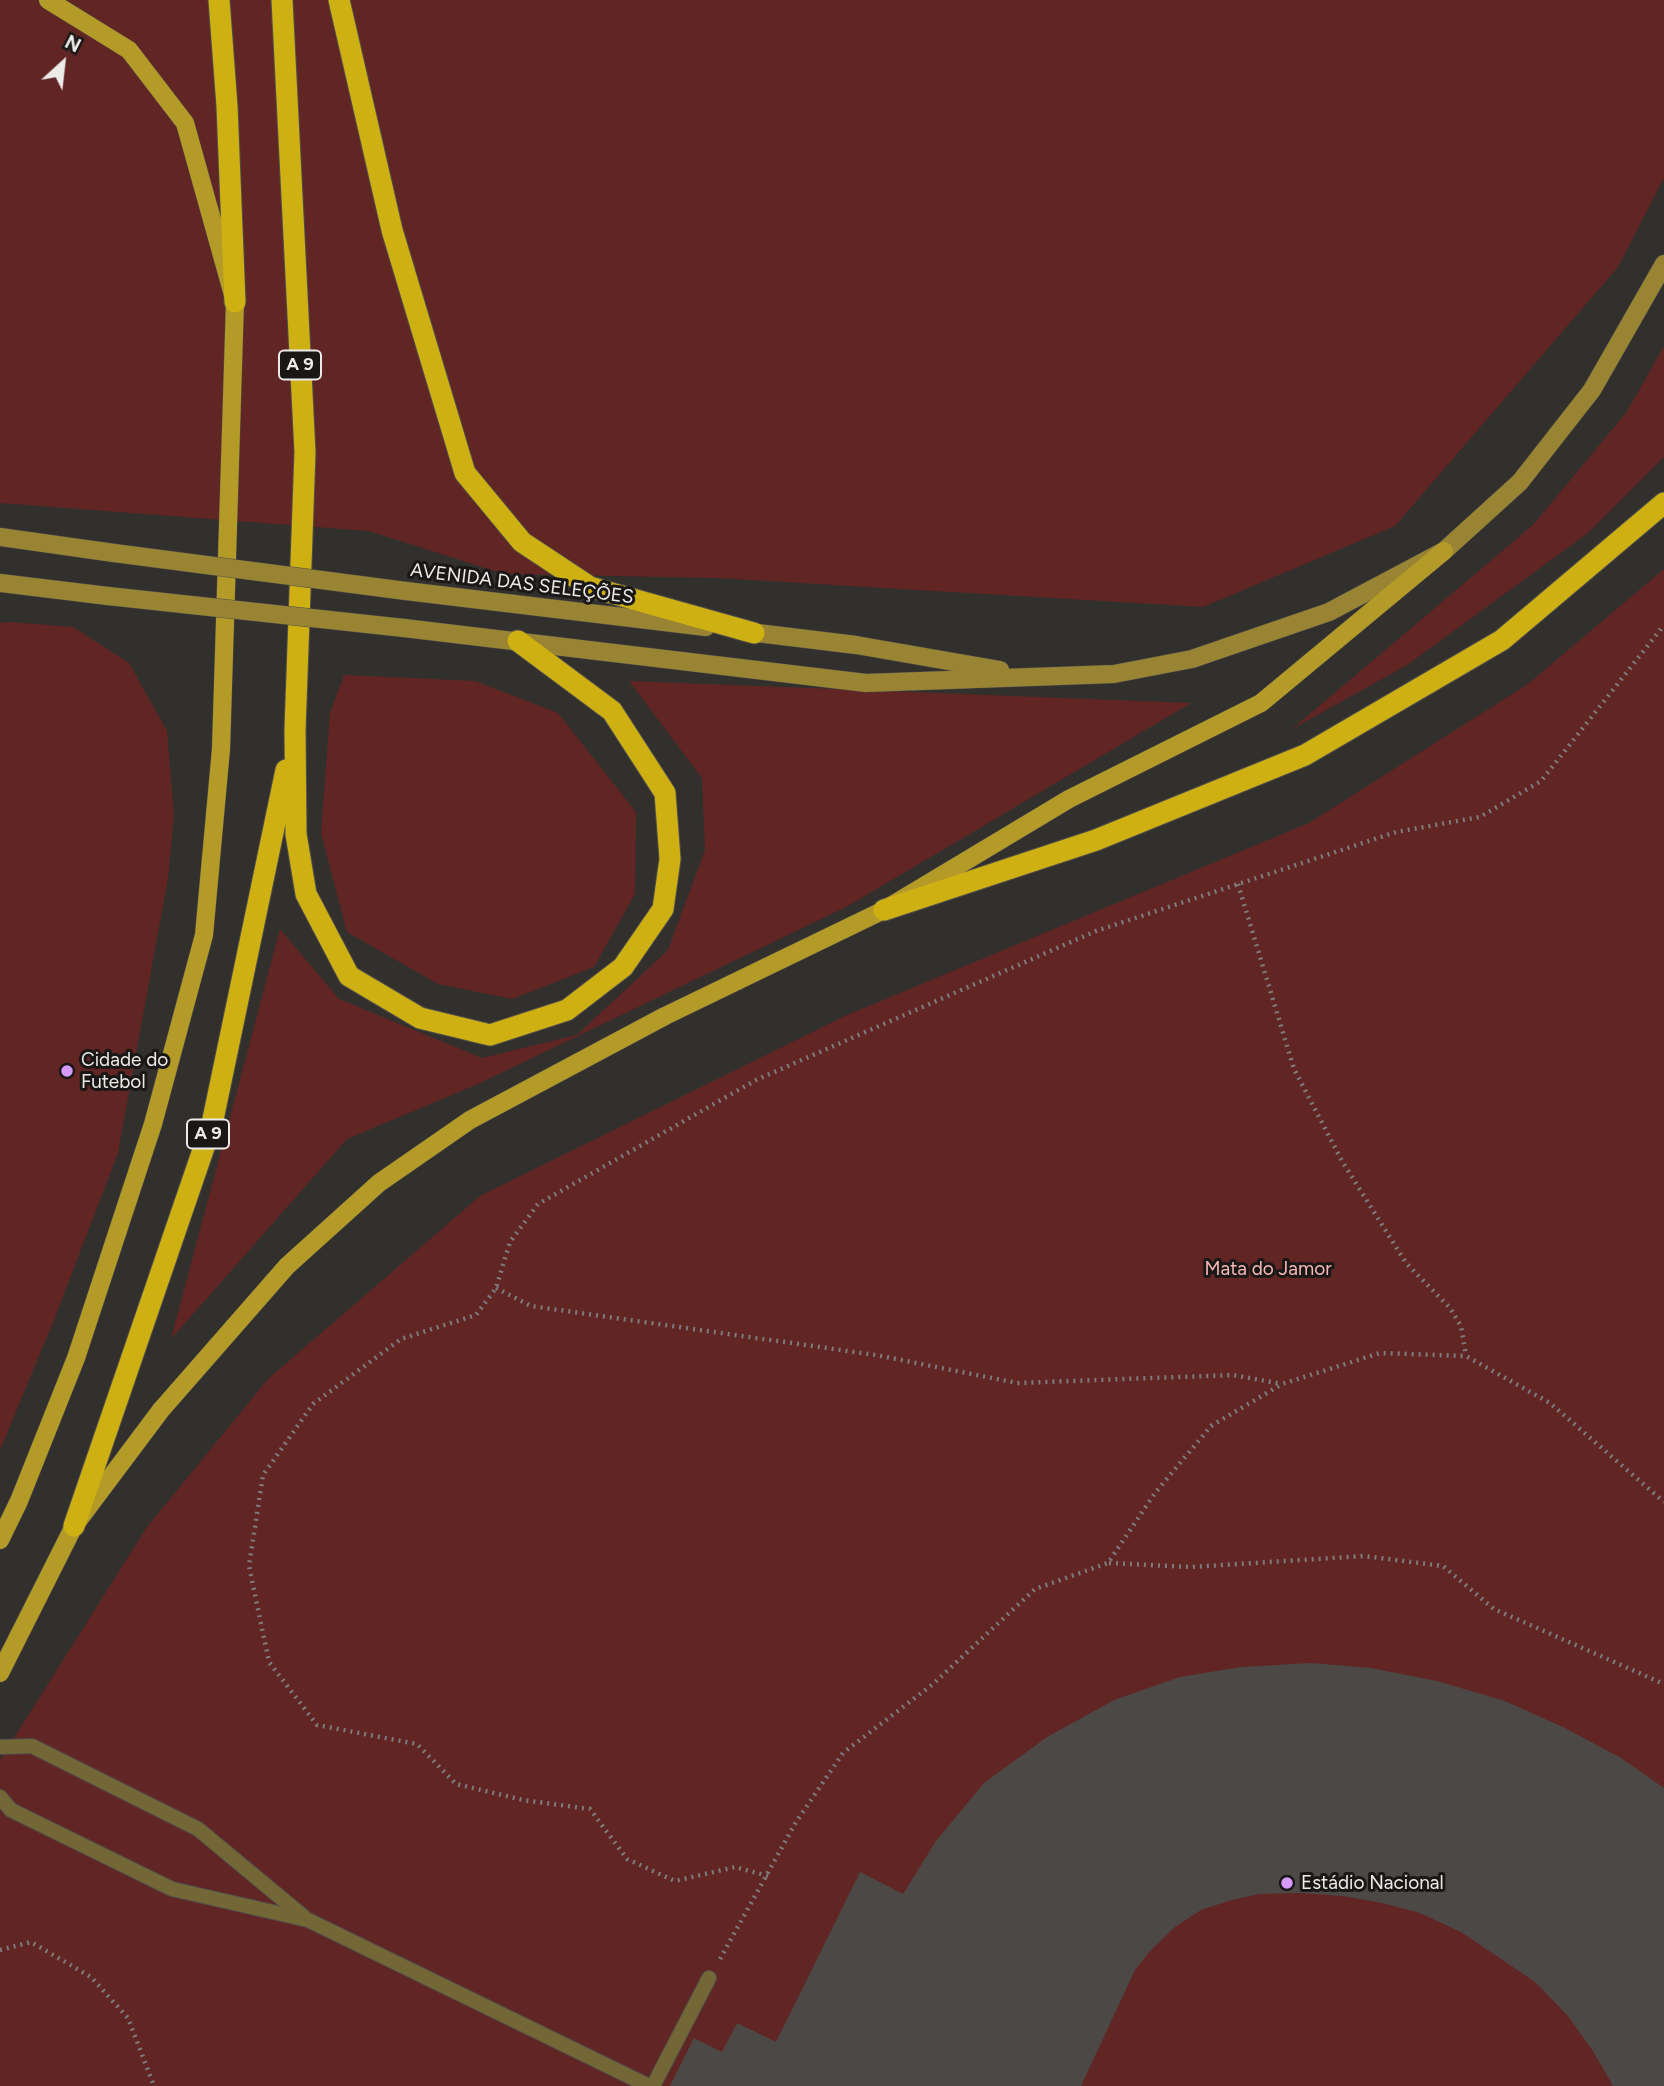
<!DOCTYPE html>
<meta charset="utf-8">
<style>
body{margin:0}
#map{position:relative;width:1664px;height:2086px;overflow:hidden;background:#32302d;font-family:Figtree,sans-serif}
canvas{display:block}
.north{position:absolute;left:28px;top:28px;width:70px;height:70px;-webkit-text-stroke:5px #191817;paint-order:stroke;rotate:27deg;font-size:19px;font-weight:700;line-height:28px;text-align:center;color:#edebea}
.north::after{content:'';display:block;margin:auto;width:24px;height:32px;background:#edebea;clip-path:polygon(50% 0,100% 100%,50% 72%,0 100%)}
</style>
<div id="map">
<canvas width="1664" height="2086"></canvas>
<div class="north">N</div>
</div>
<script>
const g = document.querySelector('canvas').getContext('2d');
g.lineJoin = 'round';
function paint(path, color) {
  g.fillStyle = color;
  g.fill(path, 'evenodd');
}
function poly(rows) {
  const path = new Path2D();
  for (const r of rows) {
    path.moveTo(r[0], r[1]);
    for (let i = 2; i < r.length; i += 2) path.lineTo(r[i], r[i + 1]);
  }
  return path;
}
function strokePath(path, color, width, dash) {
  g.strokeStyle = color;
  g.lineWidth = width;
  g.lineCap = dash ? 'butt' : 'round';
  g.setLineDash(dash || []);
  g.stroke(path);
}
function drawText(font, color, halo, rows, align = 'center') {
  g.font = font + ' Figtree,sans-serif';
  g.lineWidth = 6;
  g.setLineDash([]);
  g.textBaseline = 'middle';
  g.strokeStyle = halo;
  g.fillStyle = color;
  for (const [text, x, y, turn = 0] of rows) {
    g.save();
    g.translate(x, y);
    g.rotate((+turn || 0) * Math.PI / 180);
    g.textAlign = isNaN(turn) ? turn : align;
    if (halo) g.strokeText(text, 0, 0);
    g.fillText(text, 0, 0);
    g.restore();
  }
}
const green = poly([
 [0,0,1664,0,1664,178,1618,267,1395,526,1203,607,718,578,504,574,369,531,0,503],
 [1664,346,1664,457,1588,533,1407,665,1292,729,1533,525,1626,413],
 [1664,569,1664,2086,0,2086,0,1760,147,1527,268,1379,480,1196,847,1015,1309,823,1528,684],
 [11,622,73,627,129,663,167,731,174,815,168,878,118,1153,54,1320,0,1450,0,623],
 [344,675,475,681,558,713,636,812,635,894,594,967,512,999,438,984,347,932,321,833,330,713],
 [629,681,1191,703,848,906,478,1084,347,1139,171,1339,280,929,339,999,482,1058,577,1035,668,950,705,850,702,778]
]);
const building = poly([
 [1311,1663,1371,1668,1437,1681,1505,1701,1565,1728,1621,1758,1664,1788,1664,2086,1613,2086,1593,2051,1568,2016,1535,1982,1461,1932,1420,1913,1382,1903,1343,1896,1300,1893,1259,1894,1232,1900,1201,1910,1175,1927,1151,1950,1135,1970,1081,2086,670,2086,694,2038,722,2052,737,2023,776,2042,860,1872,903,1894,936,1841,984,1783,1047,1737,1114,1700,1180,1677,1241,1667]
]);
const path = poly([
 [1238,884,1294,1069,1342,1161,1406,1263,1450,1308,1461,1326,1466,1356],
 [496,1288,531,1306,876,1355,1017,1383,1233,1375,1282,1384],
 [1109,1563,1191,1567,1364,1556,1443,1566,1494,1609,1664,1684],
 [768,1876,735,1867,675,1881,627,1859,590,1809,523,1800,456,1784,417,1744,317,1725,269,1662,249,1566,263,1475,313,1404,401,1339,476,1315,496,1288,510,1242,538,1204,756,1080,1096,931,1396,832,1480,817,1541,781,1664,625],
 [0,1950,31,1942,91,1977,128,2018,154,2086],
 [720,1959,796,1822,843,1753,933,1684,1035,1589,1108,1563,1155,1493,1211,1426,1282,1384,1380,1353,1466,1356,1550,1403,1664,1502]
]);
const lane = poly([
 [0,1747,32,1746,198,1829,304,1917],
 [0,1797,11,1810,172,1889,308,1920,649,2086],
 [653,2086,709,1978]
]);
const secondary = poly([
 [0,537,114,553],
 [0,583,108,596],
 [406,591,706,627],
 [404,628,866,683,1114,674,1192,659,1329,612,1444,551,1520,482,1592,390,1664,264],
 [741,631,856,645,1000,670]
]);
const primary = poly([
 [0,1540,19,1501,76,1358,153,1124,204,935,221,749,235,302,185,123,129,50,48,0],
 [0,1673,74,1526,161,1410,287,1266,379,1183,470,1120,665,1016,884,910,1069,799,1261,703,1444,551]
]);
const highway = poly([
 [219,0,227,106,235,302],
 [282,0,305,452,295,730,296,834,306,894,349,976,420,1018,490,1035,567,1010,623,967,663,909,670,859,665,793,612,711,518,641],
 [339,0,392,230,465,473,522,542,590,587,754,633],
 [884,910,1096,840,1305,755,1502,640,1664,503],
 [74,1526,212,1124,286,770]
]);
const secondaryBridge = poly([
 [114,553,406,591],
 [108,596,404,628]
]);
const markers = [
 [67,1071,7,"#d69bfa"],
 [1287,1883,7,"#d69bfa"]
];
const shields = [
 [300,365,42],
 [208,1134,42]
];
const shieldNames = [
 ["A 9",300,365],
 ["A 9",208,1134]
];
const streetNames = [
 ["AVENIDA DAS SELEÇÕES",522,584,7]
];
const poiNames = [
 ["Cidade do",81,1060],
 ["Futebol",81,1082],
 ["Estádio Nacional",1301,1883]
];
const parkNames = [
 ["Mata do Jamor",1268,1269]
];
paint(green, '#612524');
paint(building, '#4b4846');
strokePath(lane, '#504e4b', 16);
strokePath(secondary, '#504e4b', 19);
strokePath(primary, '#504e4b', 19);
strokePath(highway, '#504e4b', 23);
strokePath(path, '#7e7c7a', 4.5, [2, 5]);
strokePath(lane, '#736736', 14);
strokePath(secondary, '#988432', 18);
strokePath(primary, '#b49b28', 18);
strokePath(highway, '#cfb012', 21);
strokePath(secondaryBridge, '#504e4b', 19, []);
strokePath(secondaryBridge, '#988432', 18);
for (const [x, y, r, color] of markers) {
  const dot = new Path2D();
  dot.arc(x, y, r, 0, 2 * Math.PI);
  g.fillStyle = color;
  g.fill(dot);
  strokePath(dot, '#191817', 2.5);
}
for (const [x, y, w] of shields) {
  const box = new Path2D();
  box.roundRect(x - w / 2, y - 14.5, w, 29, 5);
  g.fillStyle = '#191817';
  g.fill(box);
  strokePath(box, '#edebea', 2);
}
drawText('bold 18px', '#edebea', null, shieldNames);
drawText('19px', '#edebea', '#191817', streetNames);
drawText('19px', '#edebea', '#191817', poiNames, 'left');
drawText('19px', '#f8b9b4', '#191817', parkNames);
</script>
